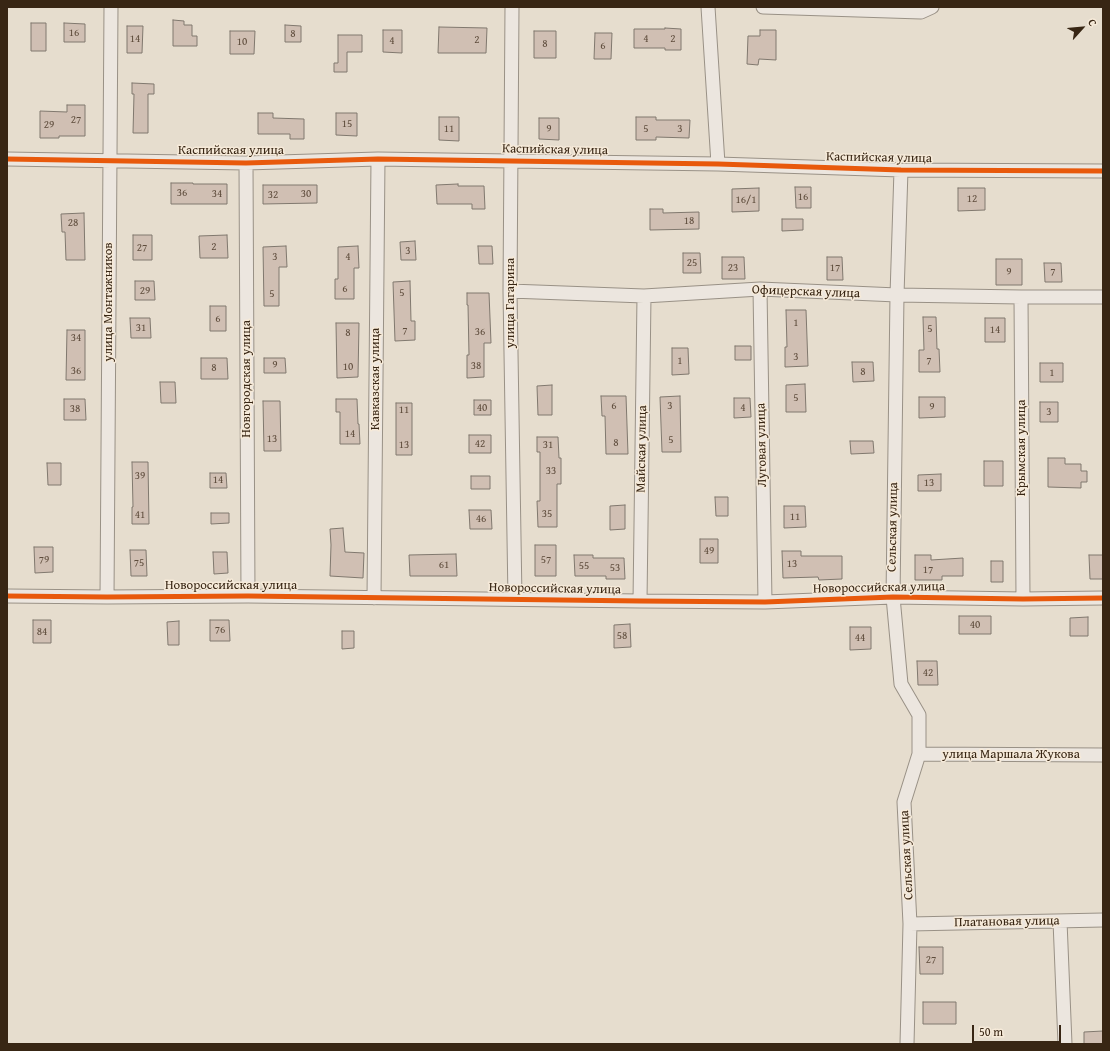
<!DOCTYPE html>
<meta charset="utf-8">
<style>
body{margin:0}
#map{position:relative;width:1110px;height:1051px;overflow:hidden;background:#e6ddce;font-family:"Gentium Book Plus",serif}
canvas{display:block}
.frame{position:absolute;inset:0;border:8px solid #382614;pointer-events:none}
.north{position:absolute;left:1062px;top:8px;width:40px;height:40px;-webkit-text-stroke:3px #f6ead9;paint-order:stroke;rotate:63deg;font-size:11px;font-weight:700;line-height:16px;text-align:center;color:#382614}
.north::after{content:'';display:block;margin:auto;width:14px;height:18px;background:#382614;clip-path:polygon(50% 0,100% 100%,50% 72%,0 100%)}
.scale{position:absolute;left:972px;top:1025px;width:89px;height:18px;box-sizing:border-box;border:2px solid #382614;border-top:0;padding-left:5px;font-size:12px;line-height:14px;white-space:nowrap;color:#382614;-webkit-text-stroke:3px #f6ead9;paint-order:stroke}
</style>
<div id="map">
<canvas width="1110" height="1051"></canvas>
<div class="frame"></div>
<div class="north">С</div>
<div class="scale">50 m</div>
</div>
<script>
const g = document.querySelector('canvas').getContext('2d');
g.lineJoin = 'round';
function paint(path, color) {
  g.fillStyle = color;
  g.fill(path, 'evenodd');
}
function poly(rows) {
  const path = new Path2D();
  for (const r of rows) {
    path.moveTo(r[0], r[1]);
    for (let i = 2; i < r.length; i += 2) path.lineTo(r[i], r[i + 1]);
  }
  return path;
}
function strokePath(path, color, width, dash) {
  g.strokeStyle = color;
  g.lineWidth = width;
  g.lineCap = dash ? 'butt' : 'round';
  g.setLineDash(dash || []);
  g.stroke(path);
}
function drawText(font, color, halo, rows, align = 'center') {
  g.font = font + ' "Gentium Book Plus",serif';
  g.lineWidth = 3;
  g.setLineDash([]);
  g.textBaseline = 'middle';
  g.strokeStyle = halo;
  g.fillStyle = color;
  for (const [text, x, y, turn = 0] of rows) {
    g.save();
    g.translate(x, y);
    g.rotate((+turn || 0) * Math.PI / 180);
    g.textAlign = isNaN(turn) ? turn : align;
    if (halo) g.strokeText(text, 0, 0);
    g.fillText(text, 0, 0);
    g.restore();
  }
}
const building = poly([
 [173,20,184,21,184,25,192,25,192,36,197,36,197,46,173,46,173,20],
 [31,23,46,23,46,51,31,51,31,23],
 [64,23,85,24,85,42,64,42,64,23],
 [285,25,301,26,301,42,285,42,285,25],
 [127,26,143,26,142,53,127,53,127,26],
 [439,27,487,28,486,53,438,53,439,27],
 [665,28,681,29,681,50,665,50,665,48,634,48,634,29,665,29,665,28],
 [383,30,402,30,402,53,383,52,383,30],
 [760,30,776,30,776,60,759,59,758,65,747,64,748,36,760,36,760,30],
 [230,31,255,31,254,54,230,54,230,31],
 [534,31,556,31,556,58,534,58,534,31],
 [595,33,612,33,611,59,594,59,595,33],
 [338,35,362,35,362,52,347,52,347,72,334,72,334,63,338,63,338,35],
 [132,83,154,84,154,94,148,94,148,133,133,133,134,94,132,94,132,83],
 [67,105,85,105,85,136,59,136,59,138,40,138,40,111,67,112,67,105],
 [258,113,273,113,273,118,304,119,304,139,290,139,290,134,258,134,258,113],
 [336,113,357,113,357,136,336,135,336,113],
 [439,117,459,117,459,141,439,140,439,117],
 [636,117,656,117,656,120,690,120,689,138,656,137,656,140,636,140,636,117],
 [539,118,559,118,559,140,539,139,539,118],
 [171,183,193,183,193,184,227,184,227,204,171,204,171,183],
 [458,184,458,186,484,186,485,209,472,209,472,204,437,204,436,185,458,184],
 [263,185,317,185,317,203,263,204,263,185],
 [795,187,811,187,811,208,796,208,795,187],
 [759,188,759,211,732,212,732,189,759,188],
 [958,188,985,188,985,210,958,211,958,188],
 [650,209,663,209,663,213,699,212,699,229,650,230,650,209],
 [84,213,85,260,66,260,65,232,62,232,61,214,84,213],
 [782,219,803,219,803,230,782,231,782,219],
 [133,235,152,235,152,260,133,260,133,235],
 [227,235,228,258,200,258,199,236,227,235],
 [415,241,416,260,401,260,400,242,415,241],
 [286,246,287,267,279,267,279,306,264,306,263,247,286,246],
 [358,246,359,268,354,268,354,299,335,299,335,279,338,279,338,247,358,246],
 [478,246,492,246,493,264,479,264,478,246],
 [683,253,700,253,701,273,683,273,683,253],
 [722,257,744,257,745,279,722,279,722,257],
 [827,257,842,257,843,280,827,280,827,257],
 [996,259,1022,259,1022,285,996,285,996,259],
 [1044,263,1061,263,1062,282,1045,282,1044,263],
 [135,281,154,281,155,300,135,300,135,281],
 [410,281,411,321,415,321,415,340,395,341,393,282,410,281],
 [467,293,489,293,491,343,484,343,484,377,467,378,467,355,469,355,468,305,467,305,467,293],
 [210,306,226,306,226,331,210,331,210,306],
 [786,310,806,310,808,366,785,367,785,347,787,347,786,310],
 [923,317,936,317,937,349,939,349,940,372,919,372,919,350,924,350,923,317],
 [130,318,150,318,151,338,131,338,130,318],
 [985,318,1005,318,1005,342,985,342,985,318],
 [336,323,359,323,358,377,337,378,336,323],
 [67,330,85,330,85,380,66,380,67,330],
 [735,346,751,346,751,360,735,360,735,346],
 [672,348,688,348,689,374,672,375,672,348],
 [201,358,227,358,228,379,201,379,201,358],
 [264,358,285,358,286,373,264,373,264,358],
 [852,362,873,362,874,381,853,382,852,362],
 [1040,363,1063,363,1063,382,1040,382,1040,363],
 [160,382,175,382,176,403,161,403,160,382],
 [805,384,806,412,786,412,786,385,805,384],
 [552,385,552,415,538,415,537,386,552,385],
 [601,396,626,396,628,454,606,454,605,416,602,416,601,396],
 [680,396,681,452,662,452,660,397,680,396],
 [919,397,945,397,945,417,919,418,919,397],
 [734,398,750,398,751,417,734,418,734,398],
 [64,399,85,399,86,420,64,420,64,399],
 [336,399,357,399,358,424,359,424,360,444,340,444,340,412,336,412,336,399],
 [474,400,491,400,491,415,474,415,474,400],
 [263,401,280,401,281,451,264,451,263,401],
 [1040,402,1058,402,1058,422,1040,422,1040,402],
 [396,403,412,403,412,455,396,455,396,403],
 [469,435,491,435,491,453,469,453,469,435],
 [537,437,558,437,559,458,561,458,561,484,557,484,557,527,538,527,537,501,540,501,540,452,537,452,537,437],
 [850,441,873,441,874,453,851,454,850,441],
 [1048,458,1065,458,1065,464,1081,464,1081,471,1087,471,1087,482,1081,482,1081,488,1048,487,1048,458],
 [984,461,1003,461,1003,486,984,486,984,461],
 [132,462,148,462,149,524,132,524,132,507,133,507,132,462],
 [47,463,61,463,61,485,48,485,47,463],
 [210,473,226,473,227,488,210,488,210,473],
 [941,474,941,491,918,491,918,475,941,474],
 [471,476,490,476,490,489,471,489,471,476],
 [715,497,728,497,728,516,716,516,715,497],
 [625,505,625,529,610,530,610,506,625,505],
 [784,506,805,506,806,527,784,528,784,506],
 [469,510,491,510,492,529,470,529,469,510],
 [211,513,229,513,229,523,211,524,211,513],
 [343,528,345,552,364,553,363,578,330,576,331,545,330,529,343,528],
 [700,539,718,539,718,563,700,563,700,539],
 [535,545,556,545,556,576,535,576,535,545],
 [34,547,53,547,53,572,35,573,34,547],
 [130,550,146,550,147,576,131,576,130,550],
 [782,551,801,551,801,556,842,556,842,579,819,580,818,577,783,578,782,551],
 [213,552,227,552,228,573,214,574,213,552],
 [456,554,457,576,410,576,409,555,456,554],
 [574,555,593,555,593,558,624,558,625,579,606,579,606,576,575,576,574,555],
 [915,555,931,555,931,560,963,558,963,576,942,576,942,580,915,580,915,555],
 [1089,555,1103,555,1103,579,1090,579,1089,555],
 [991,561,1003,561,1003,582,991,582,991,561],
 [959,616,991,616,991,634,959,634,959,616],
 [1088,617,1088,636,1070,636,1070,618,1088,617],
 [33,620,51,620,51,643,33,643,33,620],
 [210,620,229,620,230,641,210,641,210,620],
 [179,621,179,645,168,645,167,622,179,621],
 [630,624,631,647,614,648,614,625,630,624],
 [850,627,871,627,871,649,850,650,850,627],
 [342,631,354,631,354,648,342,649,342,631],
 [917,661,937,661,938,685,918,685,917,661],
 [919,947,943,947,943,974,920,974,919,947],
 [923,1002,956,1002,956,1024,923,1024,923,1002],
 [1103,1031,1103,1044,1084,1044,1084,1032,1103,1031]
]);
const minor = poly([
 [512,7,510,291,515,599],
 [708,7,718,164],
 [763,7,921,12,932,7],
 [7,159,246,163,378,159,511,161,718,164,901,170,1103,171],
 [246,163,248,596],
 [901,170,897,295,893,597,901,684,919,715,919,754,904,802,910,924,907,1044],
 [760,289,765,602],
 [510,291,644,296,760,289,897,295,1021,297,1103,297],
 [1021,297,1023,599],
 [7,596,107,597,248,596,640,601,765,602,893,597,1023,599,1103,598],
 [107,597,111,7],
 [374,598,378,159],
 [640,601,644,296],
 [919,754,1103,755],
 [1060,921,1065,1044],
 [910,924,1103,920]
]);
const cycleway = poly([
 [7,159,246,163,378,159,511,161,718,164,901,170,1103,171],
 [7,596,107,597,248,596,640,601,765,602,893,597,1023,599,1103,598]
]);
const numberNames = [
 ["16",74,33],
 ["8",293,34],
 ["14",135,39],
 ["4",646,39],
 ["2",673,39],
 ["2",477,40],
 ["4",392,41],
 ["10",242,42],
 ["8",545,44],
 ["6",603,46],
 ["27",76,120],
 ["15",347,124],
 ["29",49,125],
 ["11",449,129],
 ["9",549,129],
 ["5",646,129],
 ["3",680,129],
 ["36",182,193],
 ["34",217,194],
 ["30",306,194],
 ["32",273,195],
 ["16",803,197],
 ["12",972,199],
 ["16/1",746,200],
 ["18",689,221],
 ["28",73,223],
 ["2",214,247],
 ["27",142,248],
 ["3",408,251],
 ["3",275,257],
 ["4",348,257],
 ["25",692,263],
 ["23",733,268],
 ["17",835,268],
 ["9",1009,272],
 ["7",1053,272],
 ["6",345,289],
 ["29",145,291],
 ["5",402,293],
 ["5",272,294],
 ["6",218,319],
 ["1",796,323],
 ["31",141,328],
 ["5",930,329],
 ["14",995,330],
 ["7",405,331],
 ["36",480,332],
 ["8",348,333],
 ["34",76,338],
 ["3",796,357],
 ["1",680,361],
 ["7",929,361],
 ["9",275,365],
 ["38",476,366],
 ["10",348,367],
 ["8",214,368],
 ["36",76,371],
 ["8",863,372],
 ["1",1052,373],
 ["5",796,398],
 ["6",614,406],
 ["3",670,406],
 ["9",932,407],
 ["40",482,408],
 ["4",743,408],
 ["38",75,409],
 ["11",404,410],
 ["3",1049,412],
 ["14",350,434],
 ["13",272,439],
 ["5",671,440],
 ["8",616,443],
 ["42",480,444],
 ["13",404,445],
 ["31",548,445],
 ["33",551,471],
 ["39",140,476],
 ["14",218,480],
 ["13",929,483],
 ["35",547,514],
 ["41",140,515],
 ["11",795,517],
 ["46",481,519],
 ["49",709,551],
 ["79",44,560],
 ["57",546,560],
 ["75",139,563],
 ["13",792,564],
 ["61",444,565],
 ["55",584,566],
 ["53",615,568],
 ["17",928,570],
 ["40",975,625],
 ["76",220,630],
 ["84",42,632],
 ["58",622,636],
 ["44",860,638],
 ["42",928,673],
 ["27",931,960]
];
const streetNames = [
 ["Каспийская улица",555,150,1],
 ["Каспийская улица",231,151],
 ["Каспийская улица",879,158,1],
 ["Офицерская улица",806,292,2],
 ["улица Монтажников",109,302,-90],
 ["улица Гагарина",511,303,-90],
 ["Новгородская улица",247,379,-90],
 ["Кавказская улица",376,379,-90],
 ["Луговая улица",762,445,-91],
 ["Крымская улица",1022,448,-90],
 ["Майская улица",642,449,-89],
 ["Сельская улица",893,527,-89],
 ["Новороссийская улица",231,586],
 ["Новороссийская улица",879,588,-1],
 ["Новороссийская улица",555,589,1],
 ["улица Маршала Жукова",1011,755],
 ["Сельская улица",907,855,-93],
 ["Платановая улица",1007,922,-1]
];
paint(building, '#d0bfb3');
strokePath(building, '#80786e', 1);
strokePath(minor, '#999186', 15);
strokePath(minor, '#ece6df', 13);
strokePath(cycleway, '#e8590c', 5);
drawText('11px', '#5e4c3c', null, numberNames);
drawText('13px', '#382614', '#f6ead9', streetNames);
</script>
